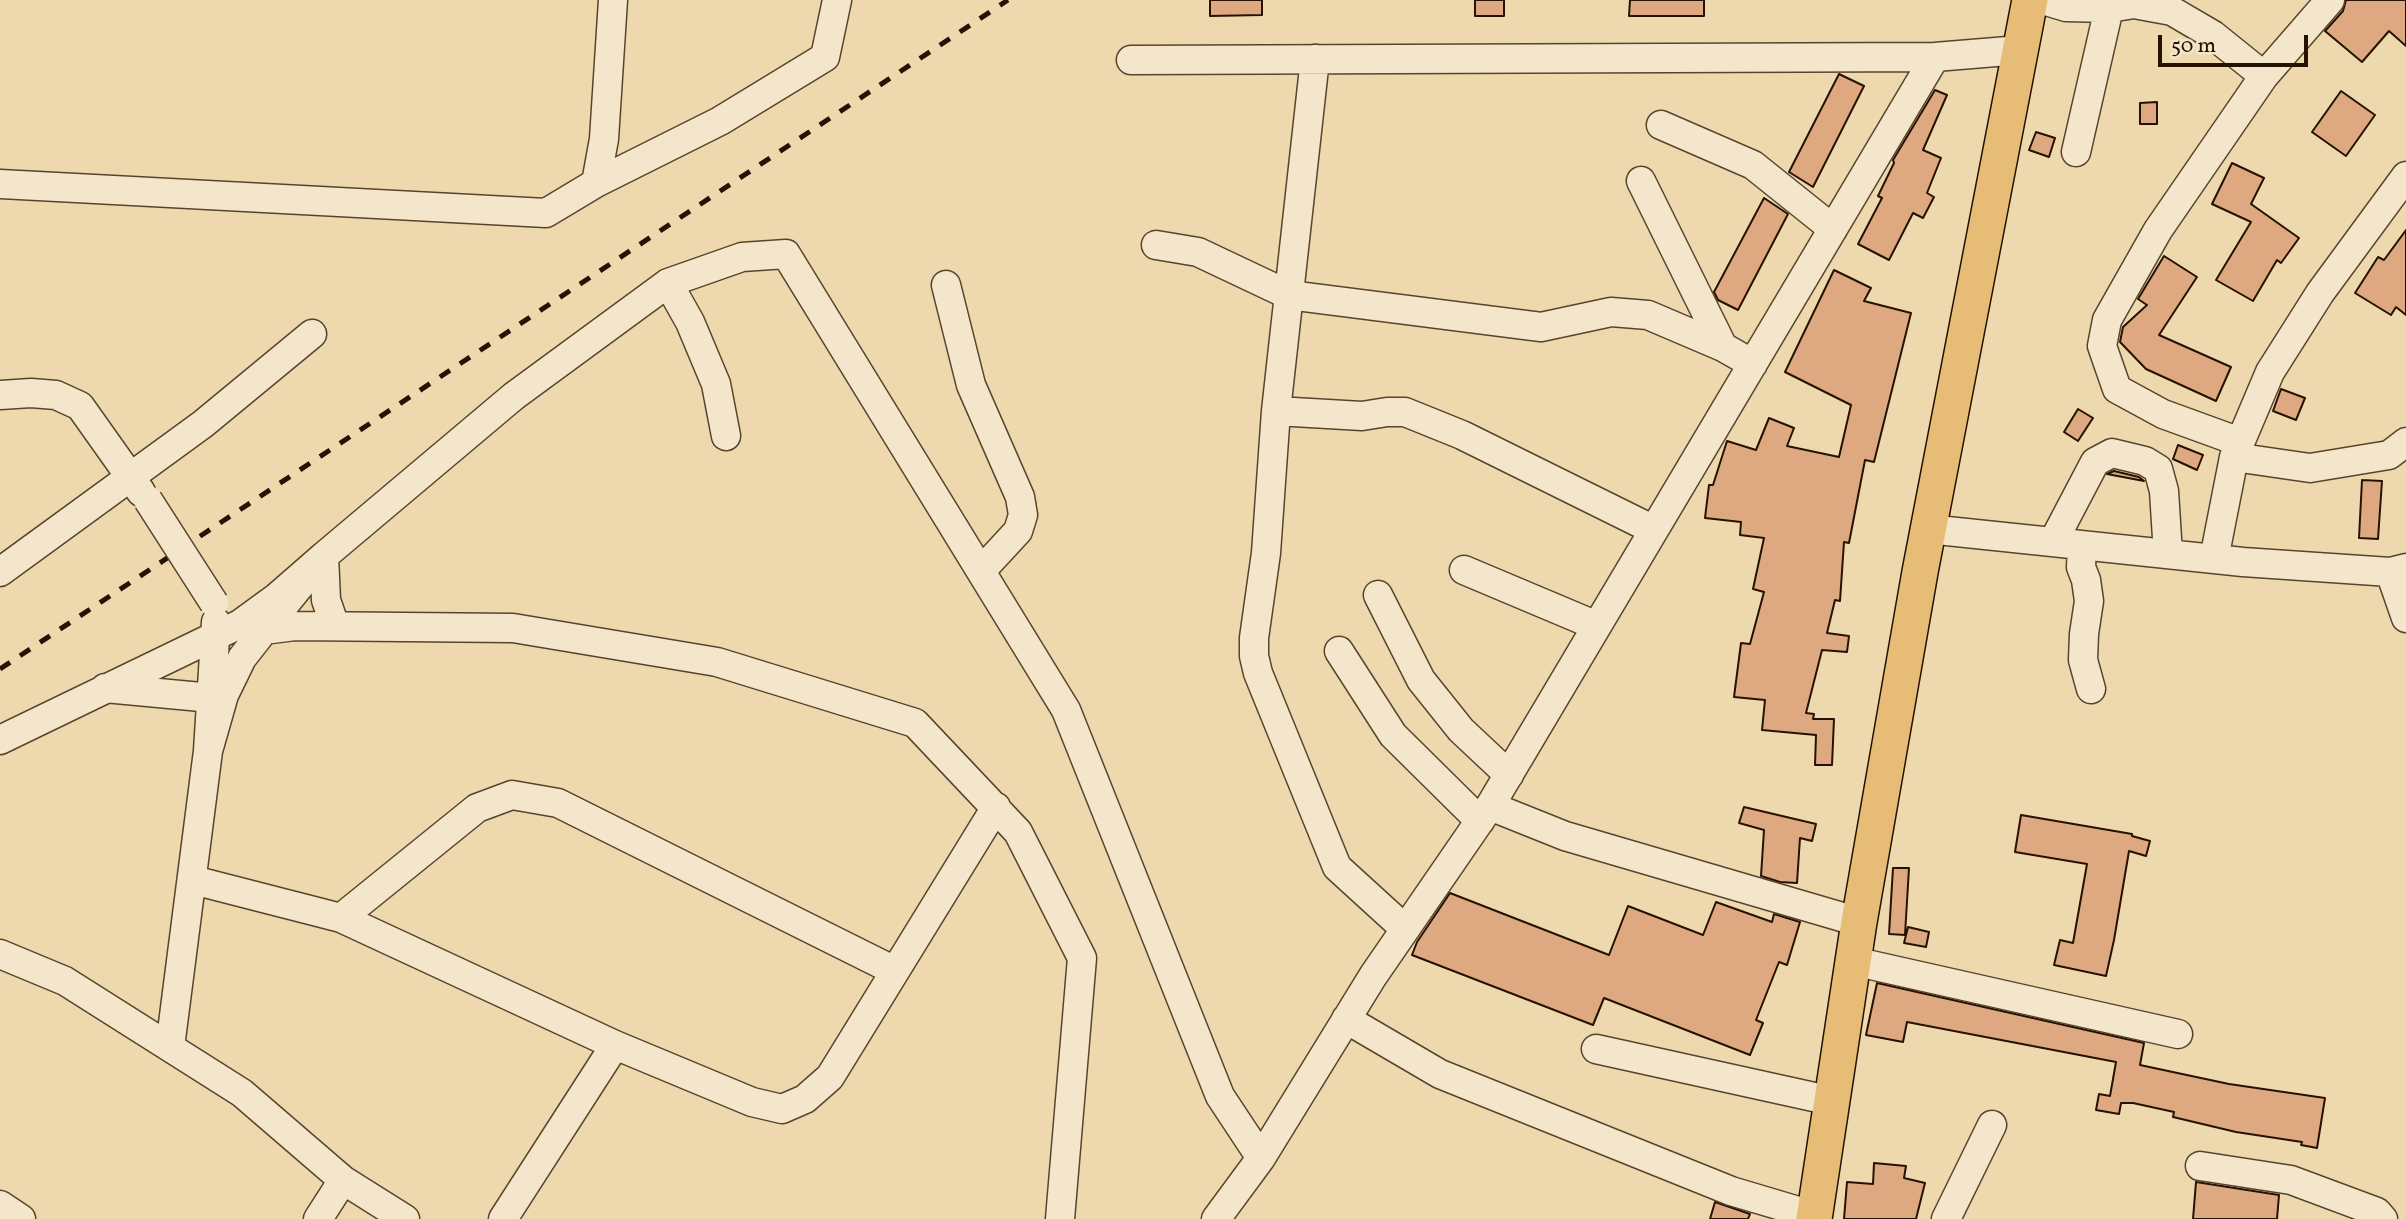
<!DOCTYPE html>
<style>
body{margin:0}
#map{position:relative;width:2406px;height:1219px;overflow:hidden;background:#eed9ae;font-family:Vollkorn,serif}
canvas{display:block}
.scale{position:absolute;left:2158px;top:35px;width:150px;height:32px;box-sizing:border-box;border:4px solid #261202;border-top:0;padding-left:9px;font-size:21px;line-height:24px;white-space:nowrap;color:#261202;-webkit-text-stroke:5px #f4e6ca;paint-order:stroke}
</style>
<div id="map">
<canvas width="2406" height="1219"></canvas>
<div class="scale">50 m</div>
</div>
<script>
const g = document.querySelector('canvas').getContext('2d');
g.lineJoin = 'round';
function paint(path, color) {
  g.fillStyle = color;
  g.fill(path, 'evenodd');
}
function poly(rows) {
  const path = new Path2D();
  for (const r of rows) {
    path.moveTo(r[0], r[1]);
    for (let i = 2; i < r.length; i += 2) path.lineTo(r[i], r[i + 1]);
  }
  return path;
}
function strokePath(path, color, width, dash) {
  g.strokeStyle = color;
  g.lineWidth = width;
  g.lineCap = dash ? 'butt' : 'round';
  g.setLineDash(dash || []);
  g.stroke(path);
}
const building = poly([
 [1210,0,1262,0,1262,15,1210,16,1210,0],
 [1475,0,1504,0,1504,16,1475,16,1475,0],
 [1630,0,1704,0,1704,16,1629,16,1630,0],
 [2346,0,2406,0,2406,46,2389,31,2362,62,2325,31,2343,11,2346,0],
 [1839,74,1864,86,1813,187,1789,172,1839,74],
 [1935,90,1947,95,1923,150,1941,158,1927,193,1934,197,1923,218,1913,213,1889,260,1858,244,1882,198,1878,196,1894,163,1893,160,1935,90],
 [2341,91,2375,115,2346,156,2312,132,2341,91],
 [2157,102,2157,124,2140,124,2140,103,2157,102],
 [2036,132,2055,138,2049,157,2029,150,2036,132],
 [2232,163,2264,178,2251,204,2299,238,2281,263,2277,260,2253,301,2216,280,2251,222,2212,204,2232,163],
 [1764,198,1788,214,1738,310,1718,300,1714,292,1764,198],
 [2406,230,2406,315,2396,307,2391,315,2355,293,2378,257,2384,260,2406,230],
 [2164,256,2197,277,2159,335,2231,367,2216,401,2146,369,2120,342,2123,327,2147,305,2138,299,2164,256],
 [1834,270,1871,288,1864,301,1911,313,1874,462,1865,460,1849,543,1844,542,1840,601,1835,600,1827,633,1849,636,1847,652,1822,650,1806,713,1814,714,1813,719,1834,719,1832,765,1815,765,1816,735,1762,730,1765,700,1734,697,1741,643,1750,644,1764,592,1753,589,1764,538,1740,535,1741,522,1705,518,1709,485,1713,485,1727,441,1756,450,1769,418,1794,428,1787,446,1839,457,1851,405,1785,372,1834,270],
 [2281,389,2305,398,2296,420,2273,411,2281,389],
 [2078,409,2093,418,2078,441,2064,432,2078,409],
 [2178,445,2203,455,2197,470,2173,459,2178,445],
 [2114,471,2139,477,2144,481,2107,474,2114,471],
 [2362,480,2382,481,2378,539,2359,538,2362,480],
 [1744,807,1816,824,1812,841,1800,838,1797,883,1780,882,1761,876,1764,830,1739,823,1744,807],
 [2021,815,2132,834,2132,836,2150,841,2146,856,2129,851,2114,940,2106,976,2054,965,2060,940,2073,943,2087,864,2015,852,2021,815],
 [1893,868,1909,868,1905,935,1889,934,1893,868],
 [1450,893,1609,955,1628,906,1703,935,1716,902,1772,922,1774,914,1800,922,1787,965,1779,962,1756,1020,1763,1023,1750,1055,1604,998,1593,1025,1412,955,1417,942,1450,893],
 [1908,927,1929,932,1926,947,1904,943,1908,927],
 [1877,983,2144,1043,2140,1065,2229,1084,2325,1098,2317,1148,2301,1145,2302,1142,2236,1132,2173,1117,2174,1112,2133,1103,2121,1103,2119,1114,2096,1110,2099,1094,2110,1096,2116,1062,1907,1022,1903,1042,1866,1035,1877,983],
 [1874,1163,1906,1166,1904,1178,1925,1183,1916,1219,1844,1219,1847,1182,1873,1184,1874,1163],
 [2196,1182,2279,1195,2277,1219,2193,1219,2196,1182],
 [1715,1202,1750,1214,1748,1219,1710,1219,1715,1202]
]);
const minor = poly([
 [2043,0,2066,7,2109,8,2110,0],
 [1315,59,1276,411,1266,553,1254,638,1254,656,1258,673,1337,867,1405,929],
 [1131,60,1935,57],
 [1661,125,1753,165,1833,229],
 [2076,152,2109,8,2134,4,2172,11,2213,35,2264,76],
 [1641,181,1723,347],
 [596,183,604,139,613,0],
 [0,184,546,213,596,183,720,121,825,57,837,0],
 [1156,245,1198,252,1289,295,1541,327,1611,312,1648,315,1723,347,1753,364],
 [668,283,690,322,716,384,726,436],
 [946,285,971,385,1020,497,1023,515,1018,531,981,571],
 [0,395,31,393,56,395,80,406,141,492],
 [1276,411,1362,416,1387,412,1405,412,1462,435,1654,530],
 [2240,442,2163,414,2117,389,2102,346,2107,320,2158,230,2264,76,2330,0],
 [2234,457,2270,372,2320,293,2406,176],
 [1928,529,2243,562,2390,572,2406,568],
 [2053,542,2095,462,2112,453,2145,461,2158,469,2164,491,2168,554],
 [2082,545,2081,567,2086,580,2089,601,2084,634,2083,660,2091,689],
 [2214,559,2234,457,2310,468,2389,455,2406,442],
 [1464,570,1597,626],
 [0,572,203,424,312,334],
 [2390,572,2406,618],
 [1378,595,1421,680,1461,730,1509,775],
 [335,626,326,600,324,556,514,396,668,283,742,257,786,254,1066,710,1220,1096,1261,1158],
 [1339,651,1393,735,1480,821],
 [105,688,212,698],
 [0,740,240,624,277,597,324,556,264,630],
 [208,751,224,695,242,658,264,630,295,626,513,628,717,662,915,723,1018,832,1082,958,1060,1219],
 [1490,806,1565,836,1859,922],
 [193,880,341,918,615,1045,752,1102,782,1109,805,1099,830,1077,996,807],
 [341,918,477,808,512,795,558,803,895,971],
 [0,954,65,981,242,1093,343,1180,405,1219],
 [1853,961,2178,1034],
 [1346,1019,1440,1074,1731,1191,1815,1216],
 [170,1047,208,751,216,622],
 [1596,1049,1832,1101],
 [2200,1166,2291,1180,2377,1212,2383,1219],
 [0,1205,21,1219],
 [318,1219,343,1180],
 [503,1219,615,1045],
 [1216,1219,1261,1158,1373,976,1490,806,1935,57,2020,50],
 [1946,1219,1992,1125]
]);
const major = poly([
 [1814,1219,1859,922,1920,572,2030,0]
]);
const rail = poly([
 [0,669,1008,0]
]);
const minorBridge = poly([
 [148,500,214,603]
]);
paint(building, '#dea881');
strokePath(building, '#261202', 2);
strokePath(minor, '#58442d', 31);
strokePath(major, '#261202', 38);
strokePath(minor, '#f4e6ca', 28);
strokePath(major, '#e7bc77', 35);
strokePath(rail, '#261202', 5, [12, 12]);
strokePath(minorBridge, '#58442d', 31, []);
strokePath(minorBridge, '#f4e6ca', 28);
</script>
